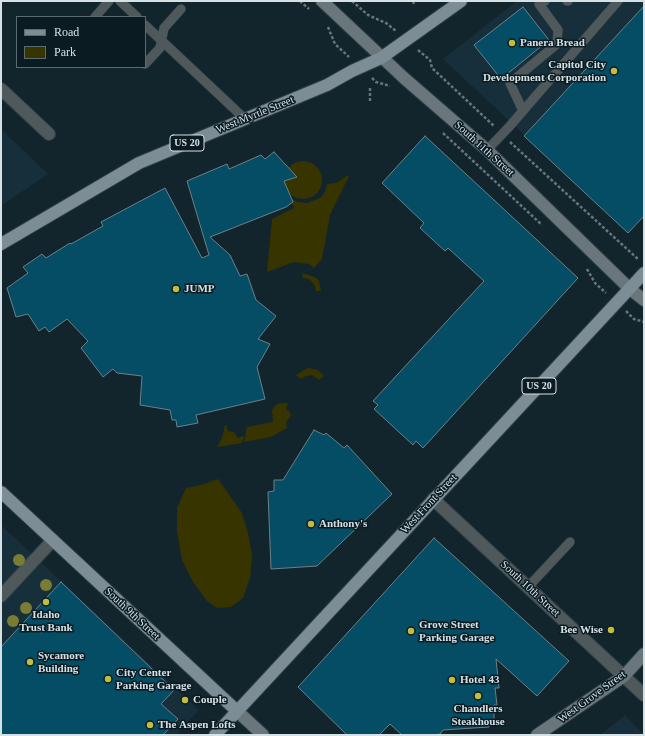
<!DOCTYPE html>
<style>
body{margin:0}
#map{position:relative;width:645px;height:736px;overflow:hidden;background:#13252c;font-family:Georgia,serif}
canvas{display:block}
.frame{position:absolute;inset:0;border:2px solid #d6e1e6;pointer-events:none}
.legend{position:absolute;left:16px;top:16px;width:130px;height:52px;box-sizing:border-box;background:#0a1b22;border:1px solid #5c6a70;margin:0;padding:5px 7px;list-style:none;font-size:12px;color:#d6e1e6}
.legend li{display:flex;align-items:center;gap:8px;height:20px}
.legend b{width:20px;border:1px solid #5c6a70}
</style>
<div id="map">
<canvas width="645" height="736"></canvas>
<div class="frame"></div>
<ul class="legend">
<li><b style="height:5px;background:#7c8d95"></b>Road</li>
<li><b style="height:11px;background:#373400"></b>Park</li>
</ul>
</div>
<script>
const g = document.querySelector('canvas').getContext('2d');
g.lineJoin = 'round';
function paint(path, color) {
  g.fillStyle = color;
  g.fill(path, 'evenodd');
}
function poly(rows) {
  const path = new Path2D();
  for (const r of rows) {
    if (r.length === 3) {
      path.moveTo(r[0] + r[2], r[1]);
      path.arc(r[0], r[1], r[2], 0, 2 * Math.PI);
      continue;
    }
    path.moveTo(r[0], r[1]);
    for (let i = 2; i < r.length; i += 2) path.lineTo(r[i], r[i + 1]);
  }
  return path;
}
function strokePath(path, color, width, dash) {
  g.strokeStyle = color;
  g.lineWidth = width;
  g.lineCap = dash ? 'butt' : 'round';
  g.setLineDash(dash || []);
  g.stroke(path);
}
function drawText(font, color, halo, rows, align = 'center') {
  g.font = font + ' Georgia,serif';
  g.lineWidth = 3;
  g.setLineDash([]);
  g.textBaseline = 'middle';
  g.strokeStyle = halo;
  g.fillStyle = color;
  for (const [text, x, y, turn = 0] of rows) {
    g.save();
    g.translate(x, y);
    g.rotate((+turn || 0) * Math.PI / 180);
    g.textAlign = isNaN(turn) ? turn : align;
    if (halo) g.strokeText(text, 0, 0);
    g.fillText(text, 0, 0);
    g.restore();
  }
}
const built = poly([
 [517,1,644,1,644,215,628,232,443,59],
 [1,129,48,174,1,206],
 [1,525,199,710,176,735,1,735],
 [625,715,644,735,600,735]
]);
const green = poly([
 [303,180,19],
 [347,176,349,176,330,215,322,259,314,268,309,264,294,262,267,272,272,219,294,208,291,199,298,202,307,203,320,198,325,192,327,184,336,183],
 [302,273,315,277,319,281,321,291,316,291,314,284,309,279,303,278],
 [309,368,318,370,324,376,319,380,312,375,306,376,301,379,296,375,304,370],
 [283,403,288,403,286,409,290,412,291,416,286,422,287,428,271,437,244,442,247,427,273,422,272,410,277,404],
 [225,425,226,425,228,431,234,432,238,438,244,436,242,443,217,447,222,438],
 [218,479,242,513,248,533,252,555,250,578,243,598,231,607,217,608,207,601,193,582,182,560,177,531,177,508,186,488,201,485]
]);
const building = poly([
 [644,6,644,216,628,233,524,136,644,6],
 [523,7,549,40,501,79,474,45,523,7],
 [425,136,578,278,423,448,416,441,413,445,374,409,378,405,373,401,484,281,448,248,445,251,420,228,424,223,382,183,425,136],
 [274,152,297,177,284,181,293,202,286,207,210,237,230,255,240,276,247,274,256,300,276,316,258,339,270,344,257,367,265,399,196,415,198,423,177,427,176,420,172,420,170,410,140,405,142,376,117,373,113,369,103,377,81,348,88,341,67,319,49,332,45,327,39,331,28,314,16,317,7,288,28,273,23,267,42,254,46,258,70,243,71,244,103,226,101,222,165,188,202,258,209,255,187,181,227,164,229,169,261,155,265,159,274,152],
 [314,430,324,435,326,433,344,448,347,445,392,494,317,566,271,569,268,492,274,491,274,480,283,480,314,430],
 [434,538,569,661,537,696,496,659,499,688,495,688,497,705,494,705,494,720,489,721,489,727,443,730,440,734,434,735,402,735,390,724,379,735,347,735,298,687,434,538],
 [61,582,174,690,161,704,178,719,163,735,1,735,1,647,61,582]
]);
const path = poly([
 [300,1,309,9],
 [352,1,368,15,386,23,396,31],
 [413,1,414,4],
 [328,27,335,44,349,57],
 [418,50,430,60,432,68,494,126],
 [372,78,376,82,390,86],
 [370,88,370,103],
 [443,133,542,225],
 [510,142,639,260],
 [587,269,595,283,606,293],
 [626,311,634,319,644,322]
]);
const lane = poly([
 [120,1,137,17],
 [567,1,568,1],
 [95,17,109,1],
 [145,25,245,119],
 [145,64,160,48,164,28,181,9],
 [523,111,510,83,557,44,558,30,539,4,545,1],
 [487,150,509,127,618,1],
 [528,587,570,542]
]);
const street = poly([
 [1,89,49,134],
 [433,499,644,695],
 [1,596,53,540]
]);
const secondary = poly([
 [322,1,404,78,487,150,630,289,644,300],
 [237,711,263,735],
 [537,735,624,676,644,654]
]);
const primary = poly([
 [1,244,139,163,327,85,352,71,381,58,461,1],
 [1,492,237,711],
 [215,735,644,273]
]);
const trees = [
 [19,560],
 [46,585],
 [26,608],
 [13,621]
];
const markers = [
 [512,43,4,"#c4bc3e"],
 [614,71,4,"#c4bc3e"],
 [176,289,4,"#c4bc3e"],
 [311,524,4,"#c4bc3e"],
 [46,602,4,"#c4bc3e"],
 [611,630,4,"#c4bc3e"],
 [411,631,4,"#c4bc3e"],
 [30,662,4,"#c4bc3e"],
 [108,679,4,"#c4bc3e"],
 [452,680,4,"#c4bc3e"],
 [478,696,4,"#c4bc3e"],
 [185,700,4,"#c4bc3e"],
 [150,725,4,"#c4bc3e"]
];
const shields = [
 [187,143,34],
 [539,386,34]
];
const shieldNames = [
 ["US 20",187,143],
 ["US 20",539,386]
];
const poiNames = [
 ["Panera Bread",520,43],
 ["Capitol City",606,65,"right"],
 ["Development Corporation",606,78,"right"],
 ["JUMP",184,289],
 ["Anthony's",319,524],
 ["Idaho",46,615,"center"],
 ["Trust Bank",46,628,"center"],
 ["Grove Street",419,625],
 ["Parking Garage",419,638],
 ["Bee Wise",603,630,"right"],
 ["Sycamore",38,656],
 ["Building",38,669],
 ["City Center",116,673],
 ["Parking Garage",116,686],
 ["Hotel 43",460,680],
 ["Couple",193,700],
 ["Chandlers",478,709,"center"],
 ["Steakhouse",478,722,"center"],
 ["The Aspen Lofts",158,725]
];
const streetNames = [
 ["West Myrtle Street",255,115,-22],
 ["South 11th Street",484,149,42],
 ["West Front Street",429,504,-47],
 ["South 10th Street",530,589,43],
 ["South 9th Street",132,614,43],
 ["West Grove Street",592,697,-36]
];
paint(built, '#162f3a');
paint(green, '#373400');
paint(building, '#044d64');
strokePath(building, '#6c8089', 1);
strokePath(lane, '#2e3f46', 10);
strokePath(street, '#2e3f46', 14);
strokePath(secondary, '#2e3f46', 14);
strokePath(primary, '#2e3f46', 14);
strokePath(path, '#66757b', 2.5, [3, 2]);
strokePath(lane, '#4f585b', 9);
strokePath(street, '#4f585b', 12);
strokePath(secondary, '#69767c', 12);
strokePath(primary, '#7c8d95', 12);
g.fillStyle = '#797d34';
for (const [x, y] of trees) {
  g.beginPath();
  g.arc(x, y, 6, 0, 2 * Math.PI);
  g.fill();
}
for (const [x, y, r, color] of markers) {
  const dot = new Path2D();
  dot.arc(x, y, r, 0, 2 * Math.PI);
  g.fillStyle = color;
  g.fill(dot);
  strokePath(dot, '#0a1b22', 1.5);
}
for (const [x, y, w] of shields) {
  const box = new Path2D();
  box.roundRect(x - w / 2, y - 8, w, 16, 3);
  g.fillStyle = '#0a1b22';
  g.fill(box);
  strokePath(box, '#d6e1e6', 1);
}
drawText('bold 10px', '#d6e1e6', null, shieldNames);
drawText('bold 11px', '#d6e1e6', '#0a1b22', poiNames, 'left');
drawText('11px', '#d6e1e6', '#0a1b22', streetNames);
</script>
